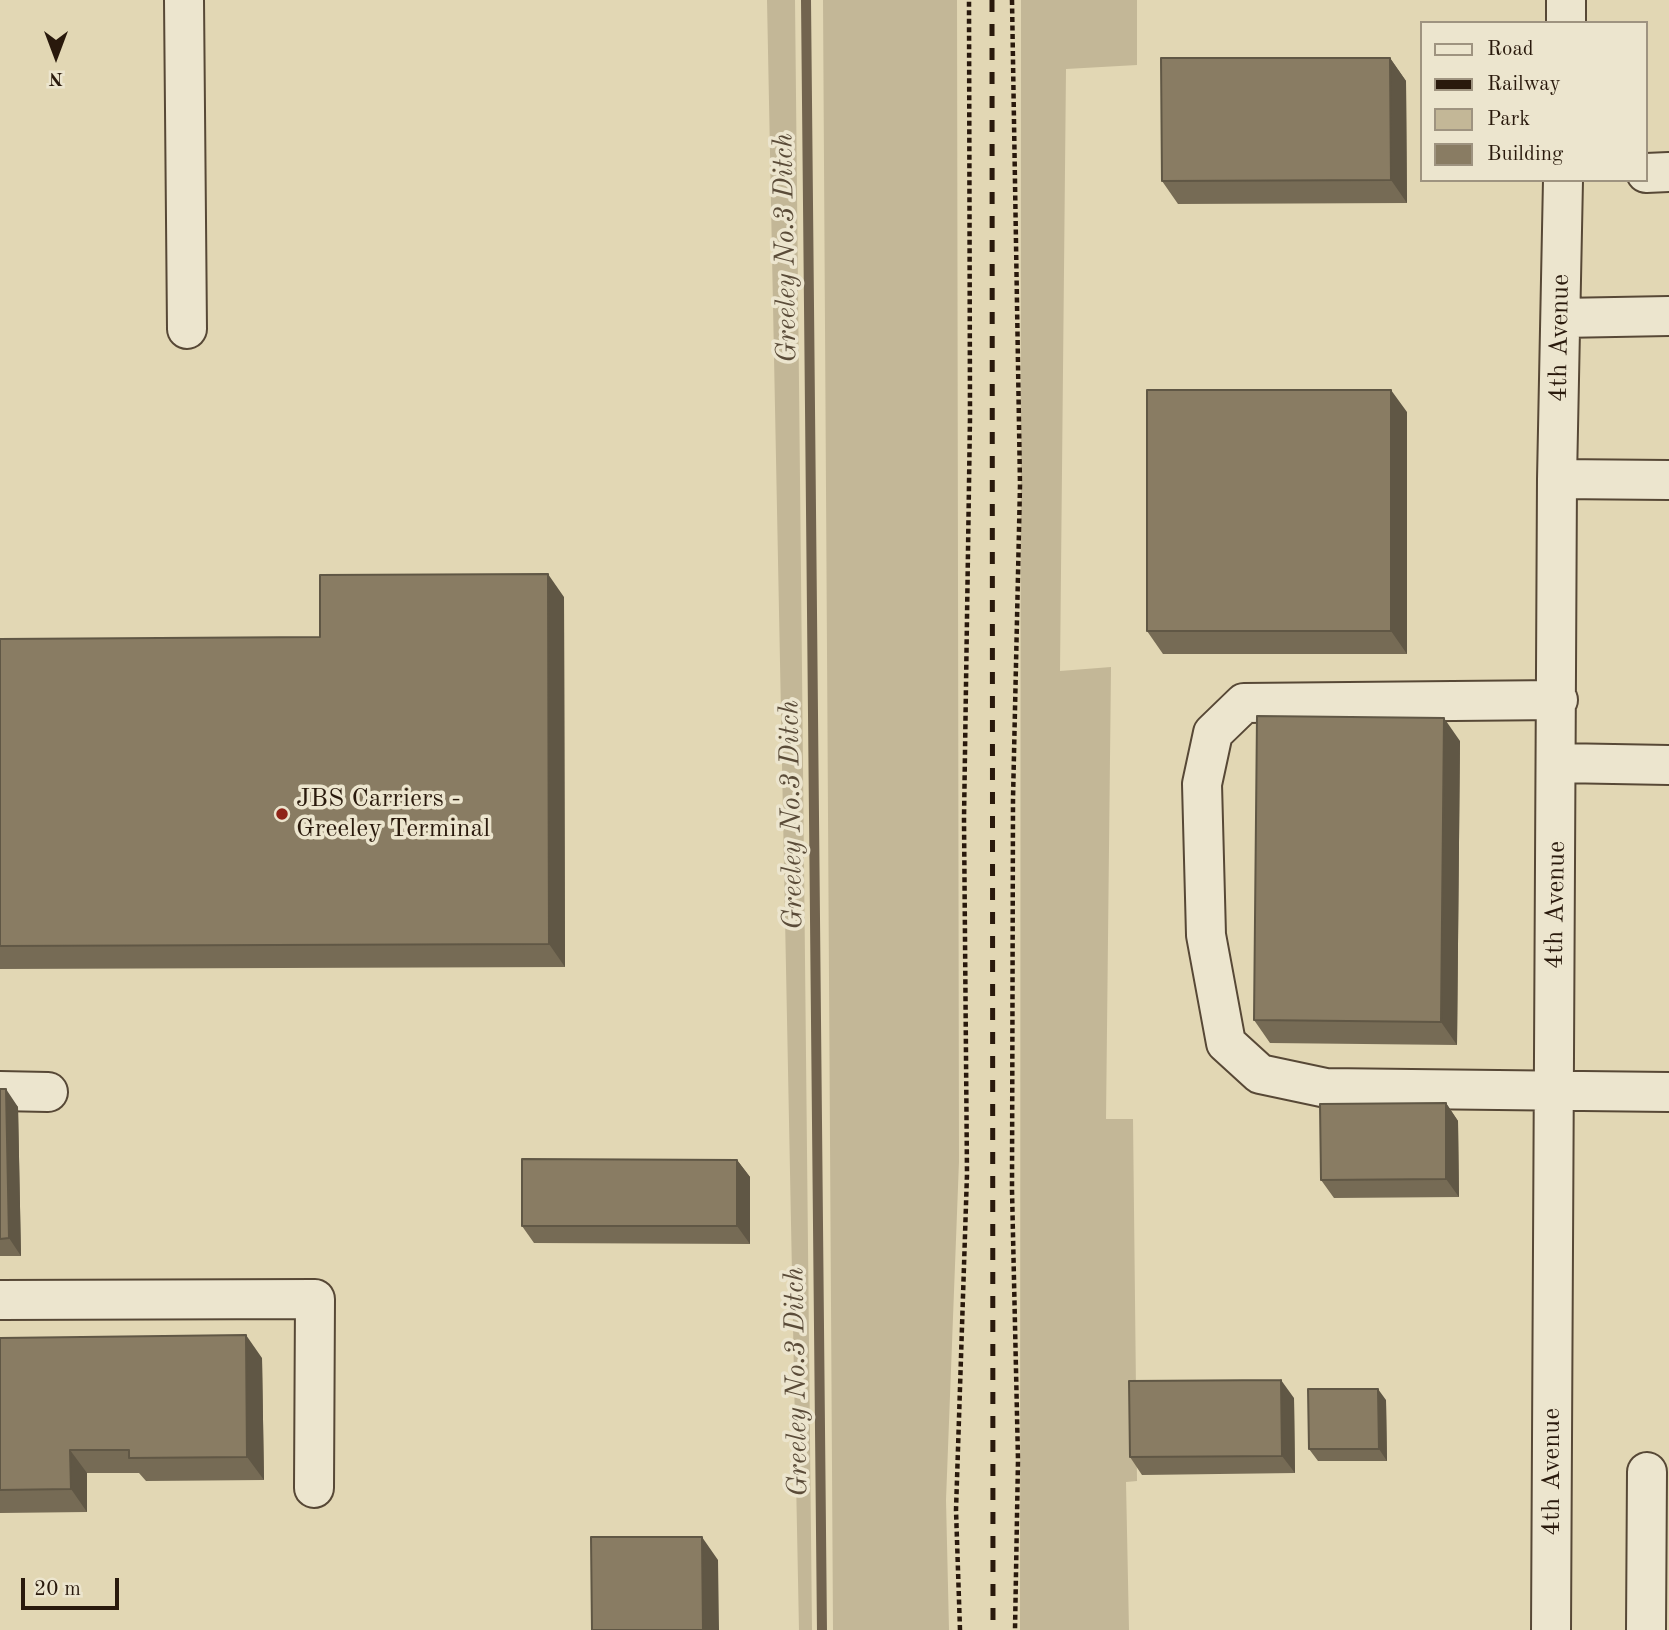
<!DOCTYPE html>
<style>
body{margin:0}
#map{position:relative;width:1669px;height:1630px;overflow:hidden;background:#e2d7b4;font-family:"Old Standard TT",serif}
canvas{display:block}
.legend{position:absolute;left:1420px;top:21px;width:228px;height:161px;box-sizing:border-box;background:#ece5ce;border:2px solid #9e9380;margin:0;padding:9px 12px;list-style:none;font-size:21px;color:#29190c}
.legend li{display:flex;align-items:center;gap:14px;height:35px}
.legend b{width:35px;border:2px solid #9e9380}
.north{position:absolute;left:21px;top:21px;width:70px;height:70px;-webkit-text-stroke:5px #ece5ce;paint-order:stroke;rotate:180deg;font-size:19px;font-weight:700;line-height:28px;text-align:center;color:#29190c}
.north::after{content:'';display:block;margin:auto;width:24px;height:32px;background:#29190c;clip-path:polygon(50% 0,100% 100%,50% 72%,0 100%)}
.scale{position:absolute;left:21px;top:1578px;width:98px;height:32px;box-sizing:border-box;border:4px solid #29190c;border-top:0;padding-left:9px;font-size:21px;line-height:24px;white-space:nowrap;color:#29190c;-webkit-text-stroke:5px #ece5ce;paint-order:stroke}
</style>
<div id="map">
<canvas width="1669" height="1630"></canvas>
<ul class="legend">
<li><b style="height:9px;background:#ece5ce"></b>Road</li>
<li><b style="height:9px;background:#29190c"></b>Railway</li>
<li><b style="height:19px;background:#c3b797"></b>Park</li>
<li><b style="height:19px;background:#897c63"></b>Building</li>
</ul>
<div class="north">N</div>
<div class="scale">20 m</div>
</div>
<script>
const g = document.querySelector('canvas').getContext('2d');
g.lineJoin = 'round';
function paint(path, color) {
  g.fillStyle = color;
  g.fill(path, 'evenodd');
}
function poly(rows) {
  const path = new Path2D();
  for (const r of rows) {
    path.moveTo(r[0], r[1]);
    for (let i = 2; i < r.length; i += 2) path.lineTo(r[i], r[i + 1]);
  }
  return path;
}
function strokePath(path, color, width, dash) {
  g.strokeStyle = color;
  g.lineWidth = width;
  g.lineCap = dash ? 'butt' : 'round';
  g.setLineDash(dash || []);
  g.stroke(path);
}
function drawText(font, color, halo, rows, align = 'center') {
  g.font = font + ' "Old Standard TT",serif';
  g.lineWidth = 7;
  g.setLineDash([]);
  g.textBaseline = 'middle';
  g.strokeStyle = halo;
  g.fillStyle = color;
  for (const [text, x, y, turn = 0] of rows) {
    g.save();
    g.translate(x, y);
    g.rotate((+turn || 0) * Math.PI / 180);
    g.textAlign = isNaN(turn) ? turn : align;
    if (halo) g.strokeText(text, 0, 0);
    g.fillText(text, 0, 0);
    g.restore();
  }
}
const green = poly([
 [767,0,795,0,812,1630,799,1630],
 [823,0,957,0,959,1161,946,1500,949,1630,833,1630],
 [1021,0,1137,0,1137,65,1066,69,1060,671,1111,667,1106,1119,1133,1119,1137,1481,1126,1482,1129,1630,1020,1630]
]);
const stream = poly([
 [806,0,822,1630]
]);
const path = poly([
 [1012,0,1020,485,1013,799,1012,1190,1018,1460,1015,1630],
 [960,1630,956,1510,967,1174,964,819,970,417,969,0]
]);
const minor = poly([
 [184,0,187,329],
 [1566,23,1566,0],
 [1646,173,1669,172],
 [1561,318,1669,316],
 [1557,479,1669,480],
 [1558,700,1244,703,1213,733,1202,784,1206,935,1226,1043,1260,1074,1326,1088,1669,1092],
 [1558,763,1669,765],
 [0,1091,48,1092],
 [0,1300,315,1299,314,1488],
 [1551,1630,1557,479,1563,180],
 [1646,1630,1647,1472]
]);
const rail = poly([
 [992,0,993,1630]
]);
const wall = poly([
 [1390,58,1406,81,1407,203,1178,204,1162,181],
 [1407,412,1407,654,1163,654,1147,631],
 [564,597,565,967,0,969,0,639,320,637],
 [1460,741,1457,1045,1270,1043,1254,1020],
 [0,1089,18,1107,21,1256,0,1256],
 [1446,1103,1458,1121,1459,1197,1334,1198,1321,1180],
 [737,1160,750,1177,750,1244,534,1243,522,1226],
 [0,1338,262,1358,264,1480,146,1481,139,1473,87,1473,87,1512,0,1513],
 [1294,1398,1295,1473,1142,1475,1130,1457],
 [1386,1400,1387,1461,1318,1461,1309,1449]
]);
const shadedWall = poly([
 [1390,58,1406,81,1407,203,1391,180],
 [1391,390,1407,412,1407,654,1391,631],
 [548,574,564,597,565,967,549,944],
 [1444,718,1460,741,1457,1045,1441,1022],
 [6,1089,18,1107,21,1256,9,1238],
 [1446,1103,1458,1121,1459,1197,1446,1179],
 [737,1160,750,1177,750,1244,737,1226],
 [246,1335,262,1358,264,1480,247,1457],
 [1281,1380,1294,1398,1295,1473,1282,1456],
 [1378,1389,1386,1400,1387,1461,1379,1449],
 [70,1450,87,1473,87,1512,71,1489],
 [702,1537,718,1560,719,1630,703,1630]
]);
const building = poly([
 [1161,58,1390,58,1391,180,1162,181,1161,58],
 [1147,390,1391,390,1391,631,1147,631,1147,390],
 [548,574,549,944,0,946,0,639,320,637,320,575,548,574],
 [1257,716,1444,718,1441,1022,1254,1020,1257,716],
 [0,1089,6,1089,9,1238,0,1239,0,1089],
 [1446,1103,1446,1179,1321,1180,1320,1104,1446,1103],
 [522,1159,737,1160,737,1226,522,1226,522,1159],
 [246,1335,247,1457,129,1458,129,1450,70,1450,71,1489,0,1490,0,1338,246,1335],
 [1281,1380,1282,1456,1130,1457,1129,1381,1281,1380],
 [1308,1389,1378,1389,1379,1449,1309,1449,1308,1389],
 [591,1537,702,1537,703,1630,592,1630,591,1537]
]);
const markers = [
 [282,814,7,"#8f2418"]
];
const streetNames = [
 ["4th Avenue",1560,338,-89],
 ["4th Avenue",1556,905,-89],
 ["4th Avenue",1552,1472,-90]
];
const poiNames = [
 ["JBS Carriers -",296,799],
 ["Greeley Terminal",296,829]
];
const waterNames = [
 ["Greeley No.3 Ditch",786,248,-91],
 ["Greeley No.3 Ditch",792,815,-91],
 ["Greeley No.3 Ditch",797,1382,-91]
];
paint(green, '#c3b797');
strokePath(stream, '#72644f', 10);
strokePath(minor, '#574836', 42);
strokePath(path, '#29190c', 4.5, [5, 3.5]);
strokePath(minor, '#ece5ce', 38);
strokePath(rail, '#29190c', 5, [12, 12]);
paint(wall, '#766b55');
paint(shadedWall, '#605745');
paint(building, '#897c63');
strokePath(building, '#605745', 2);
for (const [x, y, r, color] of markers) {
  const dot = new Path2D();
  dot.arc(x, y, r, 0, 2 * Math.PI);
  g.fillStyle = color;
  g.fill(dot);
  strokePath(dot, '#ece5ce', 2.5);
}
drawText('26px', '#29190c', '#ece5ce', streetNames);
drawText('26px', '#29190c', '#ece5ce', poiNames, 'left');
drawText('italic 28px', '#5a4b38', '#ece5ce', waterNames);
</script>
